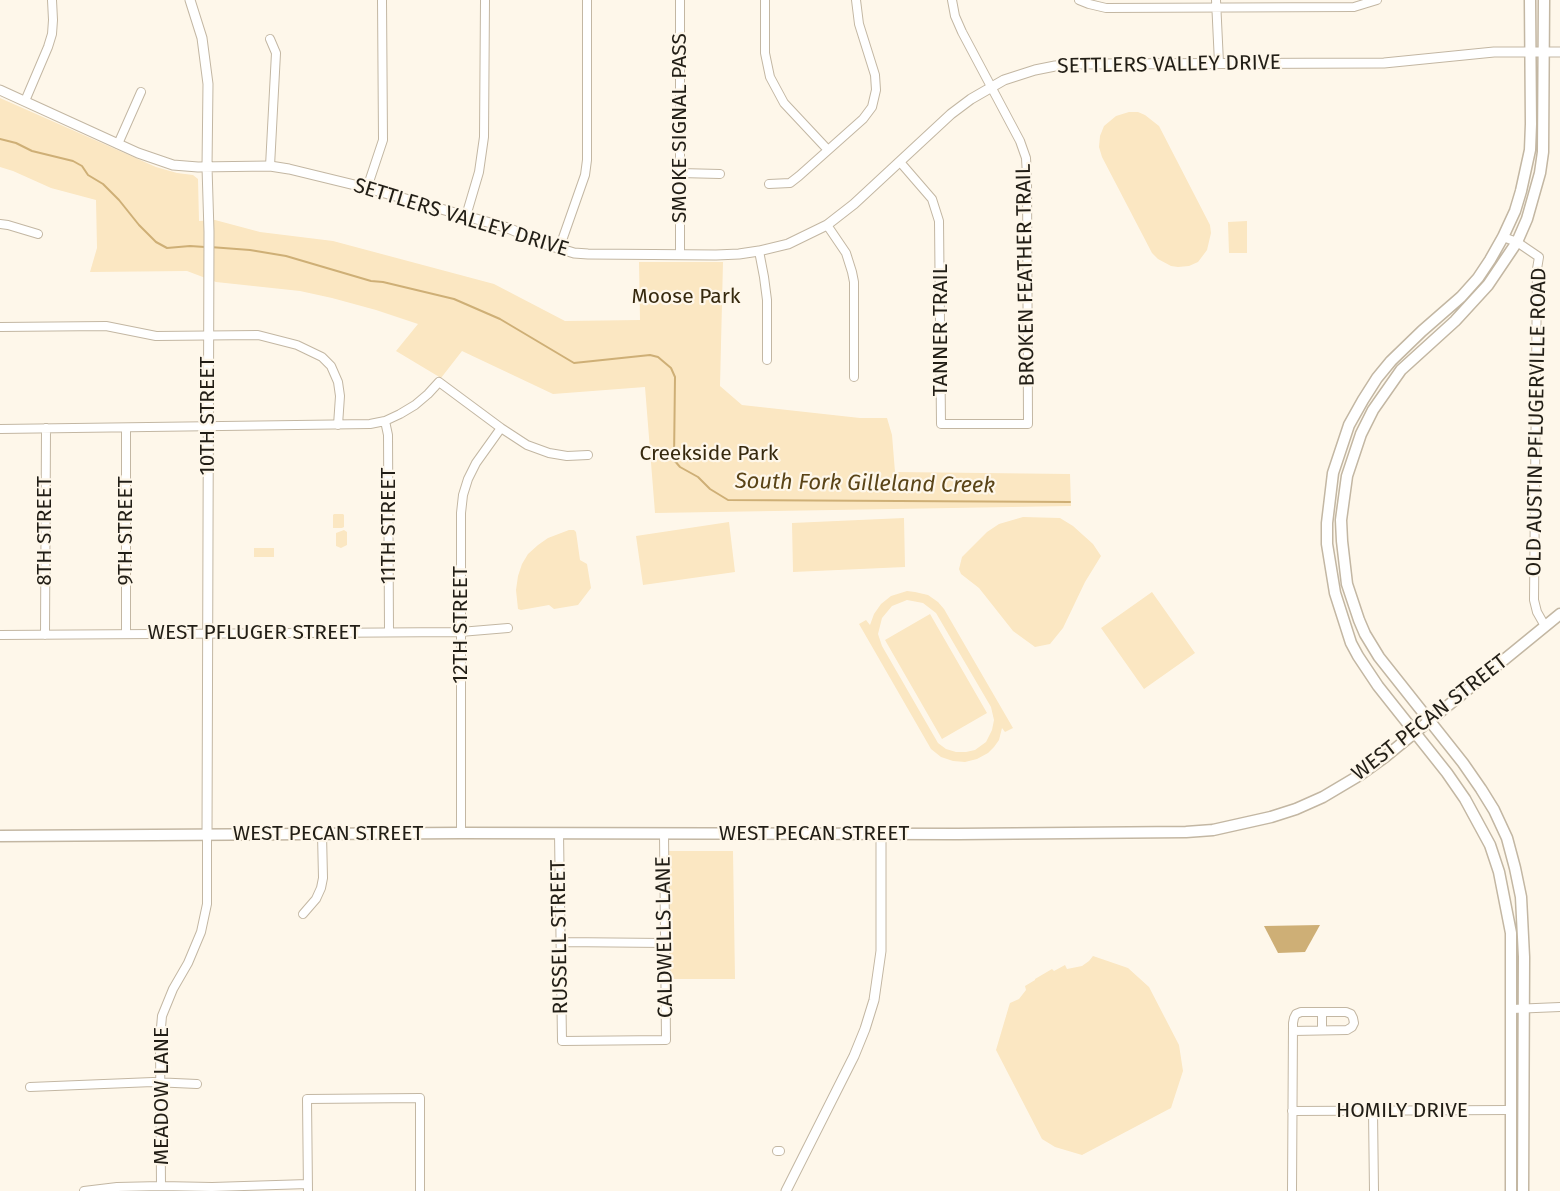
<!DOCTYPE html>
<style>
body{margin:0}
canvas{display:block;background:#fef7ea}
</style>
<canvas width="1560" height="1191"></canvas>
<script>
const g = document.querySelector('canvas').getContext('2d');
g.lineJoin = 'round';
function paint(path, color) {
  g.fillStyle = color;
  g.fill(path, 'evenodd');
}
function poly(rows) {
  const path = new Path2D();
  for (const r of rows) {
    path.moveTo(r[0], r[1]);
    for (let i = 2; i < r.length; i += 2) path.lineTo(r[i], r[i + 1]);
  }
  return path;
}
function strokePath(path, color, width, dash) {
  g.strokeStyle = color;
  g.lineWidth = width;
  g.lineCap = dash ? 'butt' : 'round';
  g.setLineDash(dash || []);
  g.stroke(path);
}
function drawText(font, color, halo, rows, align = 'center') {
  g.font = font + ' "Fira Sans",sans-serif';
  g.lineWidth = 4.5;
  g.setLineDash([]);
  g.textBaseline = 'middle';
  g.strokeStyle = halo;
  g.fillStyle = color;
  for (const [text, x, y, turn = 0] of rows) {
    g.save();
    g.translate(x, y);
    g.rotate((+turn || 0) * Math.PI / 180);
    g.textAlign = isNaN(turn) ? turn : align;
    if (halo) g.strokeText(text, 0, 0);
    g.fillText(text, 0, 0);
    g.restore();
  }
}
const green = poly([
 [0,98,156,167,177,173,193,175,198,179,199,221,215,220,260,232,333,241,494,284,565,321,640,320,639,262,723,262,720,386,742,405,860,418,887,418,892,435,895,472,1070,474,1071,506,655,513,645,387,553,394,462,351,441,378,396,351,418,324,376,310,332,298,300,291,216,282,187,271,90,272,97,248,96,200,51,188,13,171,0,167],
 [1129,112,1138,112,1145,115,1159,126,1210,225,1211,233,1207,250,1198,262,1189,266,1178,267,1171,266,1158,259,1152,253,1102,157,1099,147,1100,136,1104,126,1116,116],
 [1247,221,1247,253,1229,253,1228,222],
 [334,514,343,514,344,515,344,527,342,528,333,528,333,515],
 [1023,517,1060,518,1073,526,1093,544,1101,556,1085,582,1063,628,1050,644,1035,647,1013,631,979,588,961,574,959,569,962,557,987,532,999,524],
 [904,518,905,567,793,572,792,523],
 [729,522,735,572,643,585,636,536],
 [344,530,347,532,347,545,341,548,336,546,336,533],
 [569,530,574,530,576,532,580,560,587,564,591,588,578,605,554,609,549,605,521,610,518,609,516,590,518,576,522,564,528,554,538,545,548,538],
 [254,548,274,548,274,557,254,557],
 [907,591,915,592,928,595,938,602,944,609,1013,728,1005,732,1002,728,999,740,994,747,988,753,977,759,965,762,953,761,941,757,931,749,859,624,866,620,870,625,874,614,881,604,891,596],
 [907,600,923,603,936,613,991,707,994,720,992,730,986,742,975,750,966,752,956,752,946,749,938,743,882,646,878,634,882,618,892,606],
 [1152,592,1195,653,1144,689,1101,628],
 [930,614,987,713,942,739,885,640],
 [669,851,733,851,735,979,670,979],
 [1093,956,1128,968,1149,987,1179,1045,1183,1071,1171,1108,1082,1155,1055,1147,1042,1139,996,1050,1009,1006,1010,1003,1019,999,1026,990,1025,986,1035,980,1035,979,1052,969,1054,971,1065,965,1067,969,1082,966,1089,961]
]);
const water = poly([
 [1320,925,1305,952,1278,953,1264,926]
]);
const stream = poly([
 [0,139,16,143,32,151,73,161,82,166,88,175,103,184,119,200,139,225,156,242,167,248,190,246,205,247],
 [210,247,250,250,286,256,371,281,383,282,454,299,500,319,574,363,650,355,658,357,671,368,675,377,674,460,680,467,698,477,710,489,728,500,1070,502]
]);
const minor = poly([
 [765,0,765,53,770,77,784,103,828,150],
 [1079,0,1089,4,1106,8,1354,7,1377,0],
 [1216,0,1219,63],
 [25,101,48,47,52,34,53,20,52,0],
 [118,144,141,92],
 [900,162,932,199,939,221,941,424,1028,424,1027,176,1026,158,1020,141,962,32,955,16,952,0],
 [270,166,276,53,270,39],
 [680,173,720,174],
 [769,184,790,183,799,176,863,119,872,107,876,90,875,75,859,24,856,0],
 [367,188,383,140,382,0],
 [466,216,479,172,484,137,485,0],
 [0,224,8,225,38,234],
 [827,225,846,253,852,272,854,282,854,377],
 [1503,237,1517,242,1539,257,1537,269,1534,600,1537,612,1545,626],
 [559,249,585,175,587,160,587,0],
 [759,251,764,277,767,300,767,360],
 [680,255,680,0],
 [0,327,106,326,156,336,258,335,297,345,322,357,331,366,338,382,340,396,338,425],
 [385,421,388,435,389,632],
 [126,428,126,634],
 [0,429,370,424,385,421,400,414,415,405,428,394,439,382,501,428,527,445,549,453,567,456,588,455],
 [0,635,460,632,508,628],
 [45,635,46,428],
 [461,833,461,513,463,495,468,479,476,463,501,428],
 [559,833,562,1041,666,1040,664,834],
 [303,914,316,899,321,888,323,878,322,834],
 [561,942,665,943],
 [1512,1009,1560,1007],
 [1322,1012,1322,1030],
 [30,1087,153,1082,197,1084],
 [1292,1111,1511,1110],
 [1373,1111,1374,1191],
 [777,1151,780,1151],
 [161,1186,160,1039,162,1016,173,989,188,963,201,932,207,904,207,835],
 [84,1191,117,1187,161,1186,212,1187,308,1184],
 [308,1191,307,1099,420,1098,420,1191],
 [1292,1191,1293,1023,1294,1018,1296,1014,1301,1012,1346,1012,1351,1014,1353,1018,1354,1023,1352,1027,1347,1030,1293,1031]
]);
const tertiary = poly([
 [190,0,202,38,208,84,207,167,209,232,207,835],
 [0,90,138,153,173,165,198,167,270,166,289,169,367,188,508,228,545,244,574,253,588,254,716,255,739,254,759,251,788,244,827,225,854,204,951,114,971,99,1004,80,1035,70,1055,66,1075,64,1384,63,1494,52,1560,52],
 [786,1191,854,1056,865,1029,874,1000,881,951,881,834]
]);
const secondary = poly([
 [0,836,461,833,958,834,1186,832,1213,830,1271,817,1296,809,1323,797,1360,775,1385,757,1560,614],
 [1511,1191,1511,933,1499,872,1490,845,1465,799,1447,773,1378,686,1358,656,1351,643,1335,593,1327,544,1327,523,1333,473,1349,425,1363,400,1377,378,1391,361,1422,331,1461,297,1478,278,1490,260,1503,237,1515,211,1521,191,1530,150,1531,124,1530,0],
 [1523,1191,1524,957,1521,897,1515,868,1507,838,1494,810,1481,789,1463,763,1379,657,1365,634,1359,620,1347,584,1342,541,1341,520,1347,476,1361,434,1373,410,1401,370,1455,321,1488,285,1517,242,1527,219,1540,173,1543,152,1544,0]
]);
const streetNames = [
 ["SETTLERS VALLEY DRIVE",1169,65,-1],
 ["SMOKE SIGNAL PASS",680,128,-90],
 ["SETTLERS VALLEY DRIVE",461,218,17],
 ["BROKEN FEATHER TRAIL",1026,275,-91],
 ["TANNER TRAIL",941,330,-90],
 ["10TH STREET",208,416,-90],
 ["OLD AUSTIN PFLUGERVILLE ROAD",1537,422,-89],
 ["11TH STREET",389,526,-90],
 ["8TH STREET",45,531,-90],
 ["9TH STREET",126,531,-90],
 ["12TH STREET",461,625,-90],
 ["WEST PFLUGER STREET",254,633],
 ["WEST PECAN STREET",1430,718,-38],
 ["WEST PECAN STREET",328,834],
 ["WEST PECAN STREET",814,834],
 ["RUSSELL STREET",560,937,-91],
 ["CALDWELLS LANE",665,937,-91],
 ["MEADOW LANE",162,1096,-90],
 ["HOMILY DRIVE",1402,1111]
];
const parkNames = [
 ["Moose Park",686,297],
 ["Creekside Park",709,454]
];
const waterNames = [
 ["South Fork Gilleland Creek",865,484,1]
];
paint(green, '#fbe7c2');
paint(water, '#ceaf76');
strokePath(stream, '#ceaf76', 2);
strokePath(minor, '#c3b7a3', 10);
strokePath(tertiary, '#c3b7a3', 11);
strokePath(secondary, '#c3b7a3', 13);
strokePath(minor, '#fff', 8);
strokePath(tertiary, '#fff', 9);
strokePath(secondary, '#fff', 10);
drawText('21px', '#221e16', '#fef7ea', streetNames);
drawText('21px', '#36290e', '#fef7ea', parkNames);
drawText('italic 22px', '#5a4417', '#fef7ea', waterNames);
</script>
